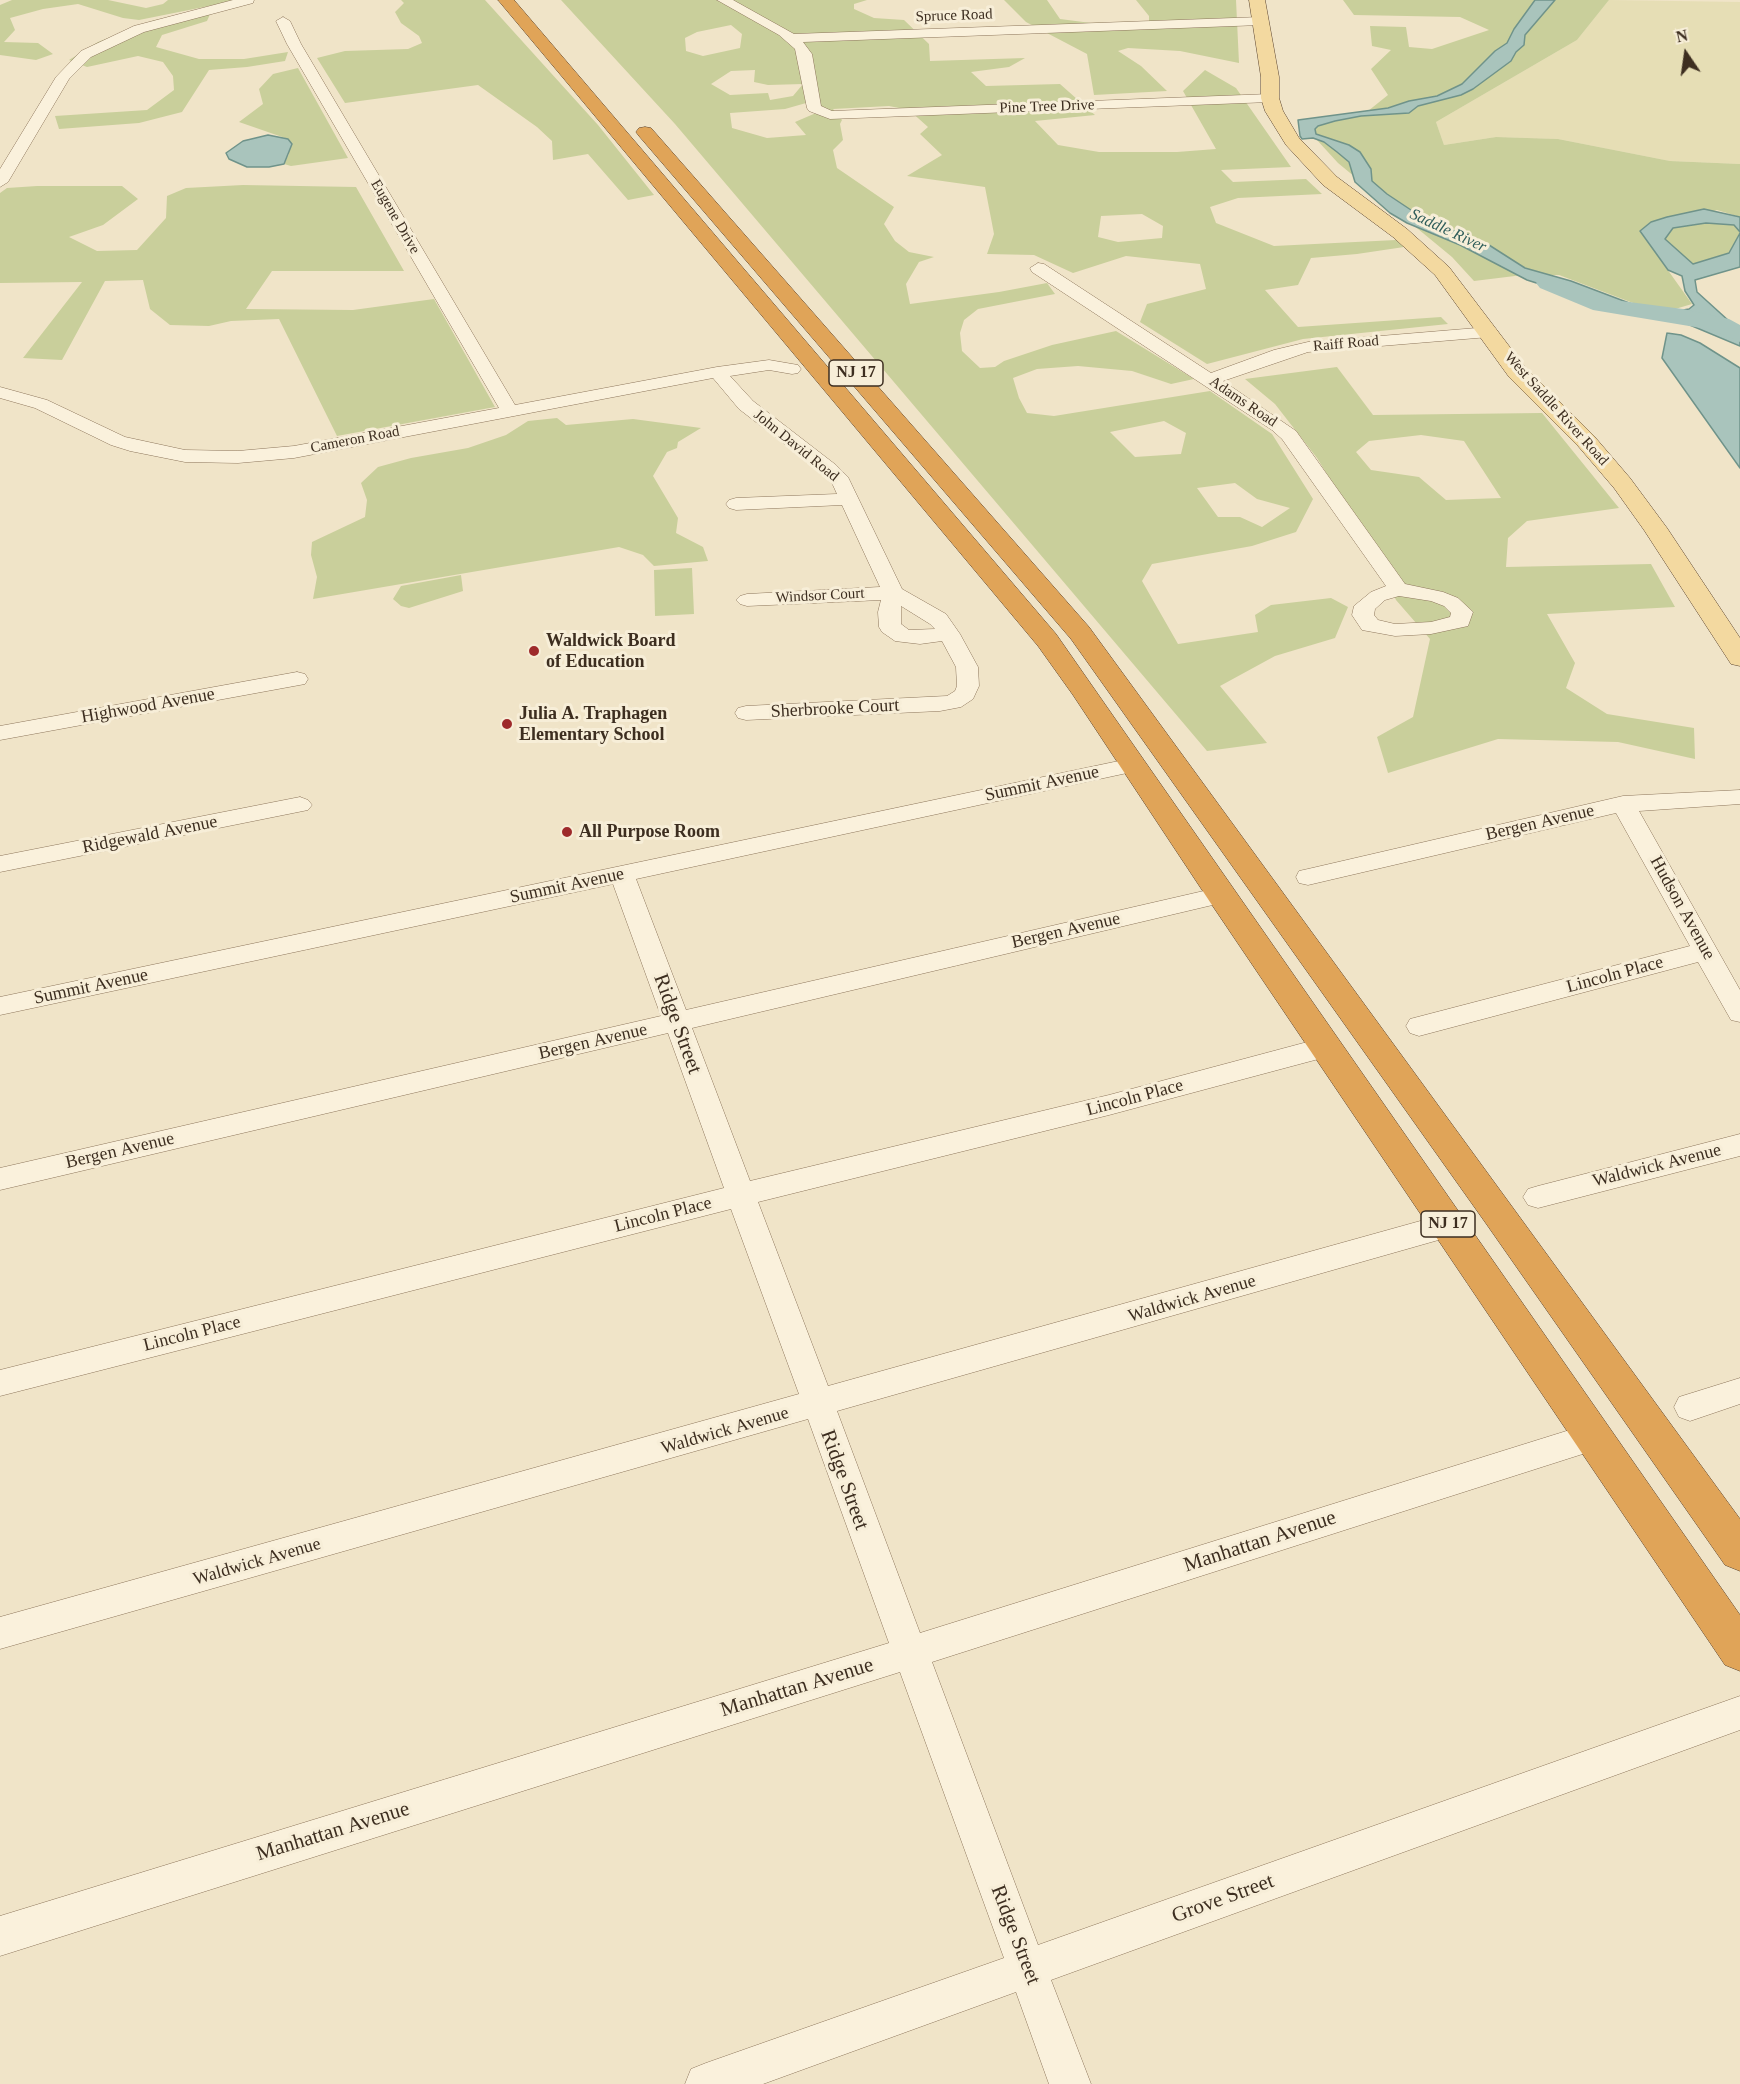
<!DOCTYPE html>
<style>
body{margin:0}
#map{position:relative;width:1740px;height:2084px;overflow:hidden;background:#f0e4c8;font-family:"Times New Roman",serif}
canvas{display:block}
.north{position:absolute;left:1656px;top:24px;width:60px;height:60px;-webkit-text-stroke:4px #f7eed8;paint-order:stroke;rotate:347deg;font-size:16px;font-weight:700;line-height:24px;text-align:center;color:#3d2e20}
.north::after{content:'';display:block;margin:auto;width:21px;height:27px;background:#3d2e20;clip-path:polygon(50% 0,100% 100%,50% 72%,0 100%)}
</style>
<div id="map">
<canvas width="1740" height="2084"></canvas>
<div class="north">N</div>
</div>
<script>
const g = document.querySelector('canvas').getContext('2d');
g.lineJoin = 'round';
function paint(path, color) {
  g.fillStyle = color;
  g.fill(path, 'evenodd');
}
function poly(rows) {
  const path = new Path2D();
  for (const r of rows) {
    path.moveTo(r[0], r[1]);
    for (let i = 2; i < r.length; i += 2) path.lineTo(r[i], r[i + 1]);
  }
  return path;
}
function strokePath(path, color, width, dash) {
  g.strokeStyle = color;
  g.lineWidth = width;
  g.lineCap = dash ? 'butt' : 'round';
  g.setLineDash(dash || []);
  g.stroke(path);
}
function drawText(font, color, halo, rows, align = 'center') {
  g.font = font + ' "Times New Roman",serif';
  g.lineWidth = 6;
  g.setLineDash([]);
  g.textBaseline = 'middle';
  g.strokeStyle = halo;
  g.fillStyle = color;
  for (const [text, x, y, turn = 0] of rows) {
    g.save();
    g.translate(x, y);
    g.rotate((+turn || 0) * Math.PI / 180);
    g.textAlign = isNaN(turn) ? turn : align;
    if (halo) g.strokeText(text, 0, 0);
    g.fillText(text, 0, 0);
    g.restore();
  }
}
const farmland = poly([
 [1609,0,1740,2,1740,164,1670,161,1558,139,1496,137,1444,145,1436,122,1577,40]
]);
const green = poly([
 [12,0,108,0,146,8,163,4,168,0,239,0,139,20,123,18,78,4,43,9,10,18,15,30,4,42,38,43,53,54,36,60,0,55,0,5],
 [401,0,485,0,598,125,654,195,628,200,588,154,553,160,552,141,537,127,478,85,345,103,317,58,345,51,408,49,422,43,419,36,401,23,395,12,404,3],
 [561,0,867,0,854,4,854,9,874,18,904,20,929,44,930,61,1025,58,1009,67,971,72,986,86,1060,84,1095,115,1035,121,1058,145,1099,152,1177,152,1216,149,1183,91,1205,70,1236,88,1291,167,1221,170,1233,182,1306,179,1322,194,1238,198,1210,207,1216,223,1274,246,1396,240,1404,247,1357,254,1311,258,1298,285,1265,290,1298,327,1441,317,1448,324,1303,339,1207,364,1140,322,1147,304,1206,289,1200,264,1126,256,1073,273,1034,255,987,254,994,234,985,187,907,176,942,155,920,134,928,127,909,110,889,106,833,109,842,120,840,124,843,140,833,150,837,168,894,207,884,224,895,241,909,252,934,257,919,262,906,284,910,304,999,292,1047,283,1055,294,978,309,964,320,960,333,962,351,980,368,995,367,1004,361,1052,345,1116,331,1194,379,1171,384,1132,371,1078,366,1037,369,1013,378,1019,398,1027,413,1054,416,1210,391,1272,434,1313,499,1296,532,1252,546,1152,564,1142,581,1178,644,1258,632,1255,615,1271,605,1331,598,1348,607,1335,638,1275,656,1220,686,1267,743,1207,751,675,124],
 [731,25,742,34,740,48,703,56,686,51,685,38,697,32],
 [755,70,754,82,768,85,803,84,793,96,770,100,768,93,730,95,711,84,731,71],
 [806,103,816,113,795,122,806,135,767,138,732,128,730,113,785,109],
 [1142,214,1163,226,1162,238,1118,242,1098,237,1101,216],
 [1164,421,1186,433,1181,454,1135,457,1110,432],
 [1235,483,1257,499,1290,508,1262,527,1240,517,1218,517,1197,488],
 [1004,0,1047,0,1060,19,1091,23,1149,21,1149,16,1136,0,1236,0,1239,63,1180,51,1128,48,1118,51,1141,66,1167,91,1094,95,1087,54,1026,22],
 [1343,0,1609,0,1577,40,1436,122,1444,145,1496,137,1558,139,1670,161,1740,164,1740,217,1717,210,1640,231,1692,304,1665,312,1649,309,1559,275,1523,275,1474,281,1452,257,1338,163,1306,128,1368,111,1388,95,1371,69,1391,50,1372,46,1370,26,1406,27,1409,47,1432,49,1489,30,1460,17,1354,15],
 [211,12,207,21,162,35,156,47,199,59,244,59,288,52,285,61,247,67,209,70,182,112,139,123,59,129,55,116,147,110,174,90,173,76,163,62,138,56,87,67,69,60,98,42,155,20],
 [298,68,348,158,291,166,284,164,289,154,288,139,239,122,263,104,259,89,273,74],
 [243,185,356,187,404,271,272,271,246,309,353,310,434,299,495,407,337,436,279,319,231,321,209,326,170,325,150,309,143,280,105,281,62,360,23,358,82,282,0,283,0,193,7,188,37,186,122,186,138,199,103,225,69,237,97,251,137,250,166,218,167,196,186,188],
 [1706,223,1734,225,1740,232,1729,253,1693,264,1665,239,1673,228],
 [1337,367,1373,415,1542,413,1619,508,1527,521,1508,538,1506,567,1651,564,1675,607,1547,614,1575,663,1566,688,1607,714,1694,728,1695,759,1618,742,1498,739,1388,773,1377,737,1413,717,1430,639,1396,600,1378,557,1317,458,1275,404,1245,379],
 [1421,435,1464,441,1501,498,1446,500,1419,477,1371,470,1356,452,1369,441],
 [557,418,566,425,633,419,701,428,678,442,677,448,667,452,653,476,678,518,676,533,703,547,708,561,654,566,643,555,619,547,313,599,317,577,311,555,312,542,365,517,367,500,361,483,378,467,411,458,468,448,506,435,528,421],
 [692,568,694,614,655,616,654,570],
 [461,575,463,591,409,608,401,606,393,599,401,586]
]);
const water = poly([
 [1535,0,1555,0,1525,35,1524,45,1516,52,1511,61,1473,89,1461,95,1418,106,1409,113,1361,116,1335,121,1318,126,1315,129,1316,134,1349,145,1360,152,1371,169,1372,181,1387,194,1423,218,1489,245,1525,268,1571,281,1645,309,1665,313,1689,309,1694,305,1685,291,1682,276,1668,270,1640,231,1651,222,1667,217,1704,209,1740,217,1740,232,1734,225,1706,223,1673,228,1665,239,1693,264,1729,253,1740,233,1740,267,1695,280,1697,292,1740,331,1740,346,1685,323,1634,314,1527,280,1460,245,1407,223,1390,213,1355,182,1349,162,1337,152,1324,142,1313,138,1302,139,1300,136,1298,120,1388,108,1409,101,1437,96,1462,84,1495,51,1507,43,1514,29,1535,0],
 [268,135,288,139,292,144,284,164,269,167,247,167,229,159,226,153,243,141,268,135],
 [1667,333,1681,335,1700,343,1740,368,1740,468,1662,358,1667,333]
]);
const river = poly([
 [1548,276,1606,299,1683,309,1729,319,1740,325,1740,342,1713,330,1593,310,1540,288,1536,283,1540,278,1548,276]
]);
const minor = poly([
 [233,0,254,0,253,3,144,32,91,57,69,79,8,182,0,187,0,169,56,77,81,51,134,26,233,0],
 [717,0,733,0,794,34,1261,17,1268,21,1261,25,803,42,812,54,821,106,832,111,1270,94,1277,98,1270,102,830,119,809,111,807,108,795,49,779,35,717,0],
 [283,17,290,21,301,44,515,405,717,367,769,360,798,365,801,369,798,373,792,374,769,370,730,376,753,401,836,465,848,477,902,589,946,614,960,634,978,667,979,686,973,699,961,707,940,711,746,720,738,718,735,713,738,708,746,706,947,696,955,691,957,686,956,667,942,641,920,644,903,642,895,641,882,632,879,627,878,612,881,600,747,606,740,604,736,600,740,596,747,594,880,587,842,505,736,510,729,508,726,504,729,500,736,498,837,494,832,483,822,473,739,409,713,378,294,458,238,463,185,462,130,451,111,445,35,408,0,398,0,387,47,400,125,437,185,450,238,451,294,446,499,408,287,44,276,21,283,17],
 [901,606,930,624,935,629,909,630,901,624,901,606],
 [1038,263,1044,264,1211,373,1274,350,1308,342,1489,327,1495,328,1498,332,1495,336,1489,337,1308,352,1223,381,1296,431,1405,584,1443,592,1458,598,1473,612,1468,626,1431,634,1395,636,1362,630,1352,615,1354,606,1371,592,1386,586,1282,439,1272,430,1032,272,1030,268,1038,263],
 [1399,596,1431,601,1444,606,1451,613,1450,617,1431,622,1395,624,1378,620,1374,615,1375,609,1385,600,1399,596],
 [297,672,305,674,308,679,305,684,0,740,0,726,297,672],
 [1133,758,1141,760,1145,765,1141,770,636,879,686,1010,1221,887,1230,889,1234,895,1230,901,1221,903,692,1028,750,1181,1109,1095,1326,1037,1336,1040,1340,1047,1336,1054,1326,1057,1109,1115,758,1202,828,1386,1449,1213,1459,1217,1464,1225,1459,1233,1449,1237,837,1411,920,1633,1592,1423,1603,1427,1608,1437,1603,1447,1592,1451,932,1662,1038,1945,1740,1696,1740,1730,1051,1980,1091,2084,1049,2084,1016,1992,763,2084,685,2084,691,2069,706,2063,1004,1958,900,1672,0,1956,0,1916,889,1643,808,1419,0,1649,0,1617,799,1394,731,1209,0,1396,0,1370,724,1188,668,1033,0,1190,0,1168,661,1016,613,884,0,1015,0,997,1133,758],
 [1740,790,1740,804,1639,811,1740,990,1740,1022,1731,1020,1698,962,1419,1036,1410,1033,1406,1026,1410,1019,1690,946,1616,813,1308,885,1299,883,1296,877,1299,871,1308,869,1623,796,1740,790],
 [300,797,308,800,312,805,308,810,0,872,0,856,300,797],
 [1740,1134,1740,1156,1538,1208,1528,1205,1523,1197,1528,1189,1538,1186,1740,1134],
 [1740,1378,1740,1404,1690,1421,1679,1417,1674,1407,1679,1397,1740,1378]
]);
const major = poly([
 [1249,0,1265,0,1279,77,1279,98,1283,111,1299,138,1337,177,1407,229,1449,267,1525,367,1594,436,1630,478,1667,528,1740,638,1740,666,1731,664,1644,530,1614,488,1578,446,1509,377,1435,275,1393,237,1323,185,1286,145,1265,111,1261,98,1261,77,1249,0]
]);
const highway = poly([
 [498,0,514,0,1056,634,1740,1615,1740,1671,1725,1665,1210,902,1073,695,1038,646,498,0],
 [645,127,651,128,1089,627,1740,1519,1740,1571,1725,1565,1485,1222,1071,639,639,136,636,132,639,128,645,127]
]);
const markers = [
 [534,651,6,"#9e2a2b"],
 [507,724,6,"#9e2a2b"],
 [567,832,6,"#9e2a2b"]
];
const farStreetnames = [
 ["Spruce Road",954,16,-2],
 ["Pine Tree Drive",1047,107,-2],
 ["Eugene Drive",395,217,60],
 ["Raiff Road",1346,344,-5],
 ["Adams Road",1243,402,34],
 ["West Saddle River Road",1556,409,48],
 ["Cameron Road",355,440,-11],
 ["John David Road",796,446,39],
 ["Windsor Court",820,596,-3]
];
const farWaternames = [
 ["Saddle River",1448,231,25]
];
const shields = [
 [856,373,54],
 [1448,1224,54]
];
const shieldNames = [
 ["NJ 17",856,373],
 ["NJ 17",1448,1224]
];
const poiNames = [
 ["Waldwick Board",546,641],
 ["of Education",546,662],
 ["Julia A. Traphagen",519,714],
 ["Elementary School",519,735],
 ["All Purpose Room",579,832]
];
const streetNames = [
 ["Highwood Avenue",148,706,-10],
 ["Sherbrooke Court",835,709,-3],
 ["Summit Avenue",1042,784,-12],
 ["Bergen Avenue",1540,823,-13],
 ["Ridgewald Avenue",150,835,-11],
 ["Summit Avenue",567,886,-12],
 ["Hudson Avenue",1682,908,61],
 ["Bergen Avenue",1066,931,-13],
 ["Lincoln Place",1615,975,-15],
 ["Summit Avenue",91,987,-12],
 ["Bergen Avenue",593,1042,-13],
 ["Lincoln Place",1135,1098,-15],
 ["Bergen Avenue",120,1151,-13],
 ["Waldwick Avenue",1657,1166,-14],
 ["Lincoln Place",663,1215,-14],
 ["Waldwick Avenue",1192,1299,-16],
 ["Lincoln Place",192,1334,-14],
 ["Waldwick Avenue",725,1431,-16],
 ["Waldwick Avenue",257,1562,-16]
];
const nearStreetnames = [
 ["Ridge Street",677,1024,70],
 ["Ridge Street",844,1480,70],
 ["Manhattan Avenue",1260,1542,-18],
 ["Manhattan Avenue",797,1688,-17],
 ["Manhattan Avenue",333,1832,-17],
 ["Grove Street",1223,1899,-20],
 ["Ridge Street",1015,1935,69]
];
paint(farmland, '#e6deb5');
paint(green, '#c9cf9b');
paint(water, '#a9c4bc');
strokePath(water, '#6f938a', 1.5);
paint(river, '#a9c4bc');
strokePath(minor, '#8d765c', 1);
strokePath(major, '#5b4430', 1);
strokePath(highway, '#5b4430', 1);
paint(minor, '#faf1dc');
paint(major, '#f3d9a0');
paint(highway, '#e0a458');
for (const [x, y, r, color] of markers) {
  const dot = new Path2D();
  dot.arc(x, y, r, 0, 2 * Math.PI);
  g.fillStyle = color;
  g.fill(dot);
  strokePath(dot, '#f7eed8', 2);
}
drawText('15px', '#3d2e20', '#f7eed8', farStreetnames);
drawText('italic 16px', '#2f5d5a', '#f7eed8', farWaternames);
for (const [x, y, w] of shields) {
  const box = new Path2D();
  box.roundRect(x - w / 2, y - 13, w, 26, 4.5);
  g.fillStyle = '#f7eed8';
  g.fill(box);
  strokePath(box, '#3d2e20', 1.5);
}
drawText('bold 16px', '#3d2e20', null, shieldNames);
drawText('bold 18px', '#3d2e20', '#f7eed8', poiNames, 'left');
drawText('18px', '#3d2e20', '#f7eed8', streetNames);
drawText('21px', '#3d2e20', '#f7eed8', nearStreetnames);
</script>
